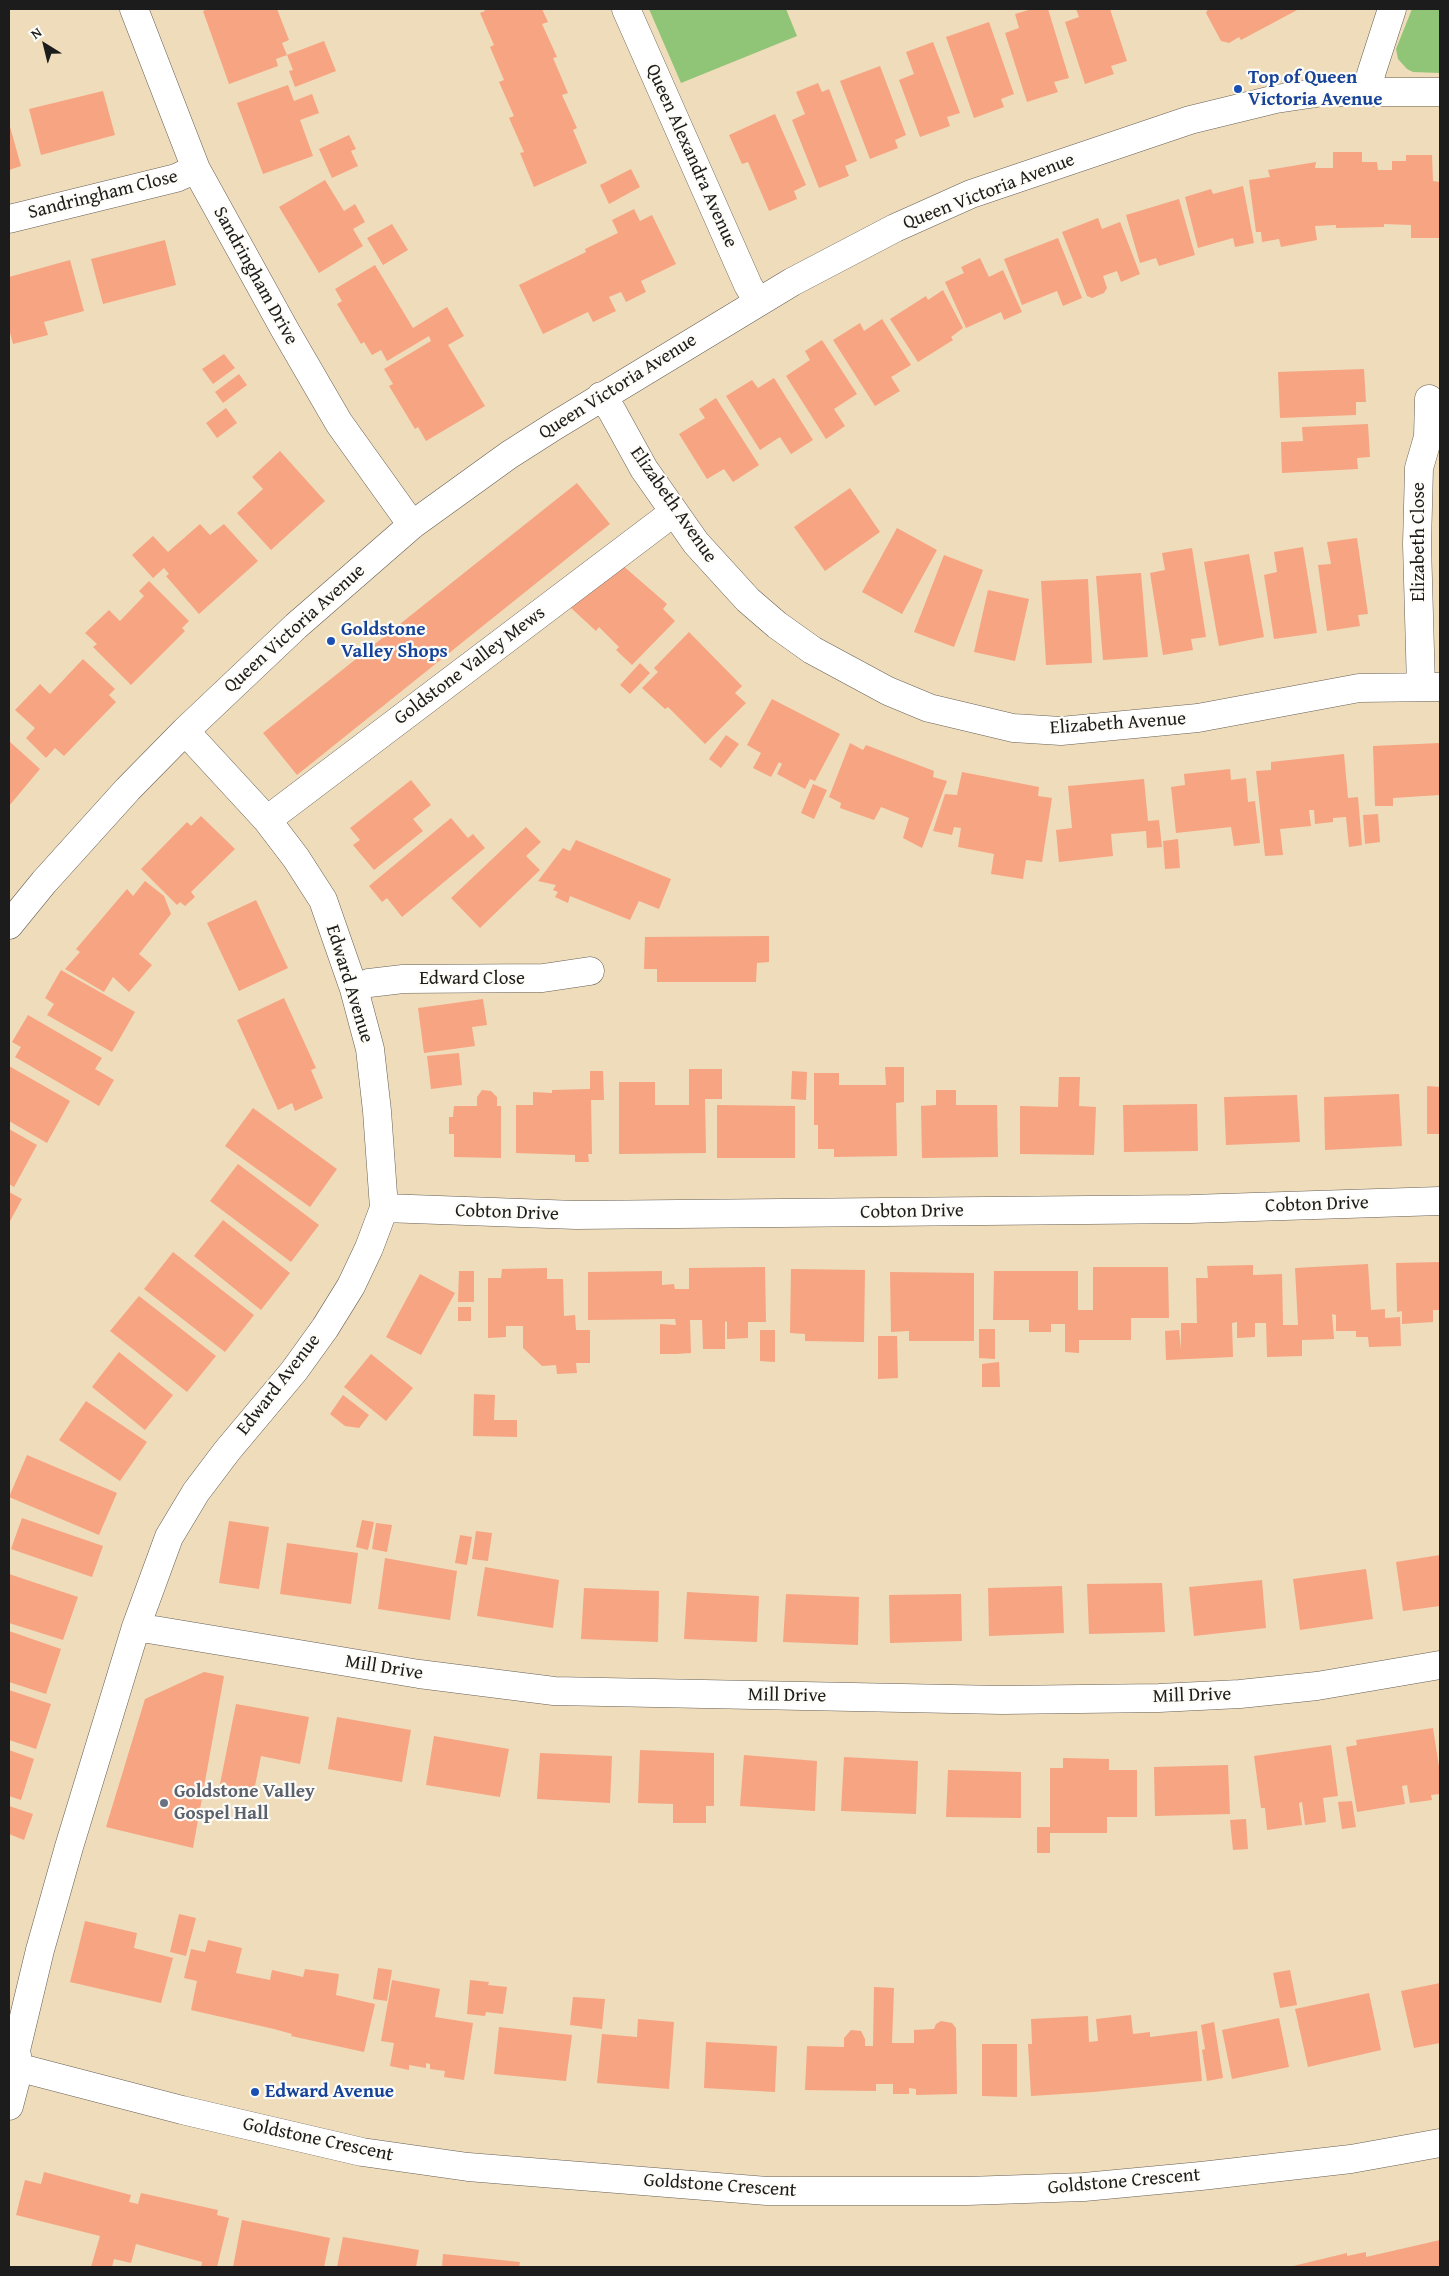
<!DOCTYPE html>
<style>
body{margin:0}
#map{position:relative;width:1449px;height:2276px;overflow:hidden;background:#efdcbb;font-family:"Gentium Book Plus",serif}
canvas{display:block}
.frame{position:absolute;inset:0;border:10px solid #1c1c1c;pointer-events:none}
.north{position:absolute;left:20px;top:20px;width:50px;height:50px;-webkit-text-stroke:4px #fdfcf7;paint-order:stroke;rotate:324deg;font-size:14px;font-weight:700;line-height:20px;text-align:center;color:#1c1c1c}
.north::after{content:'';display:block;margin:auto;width:18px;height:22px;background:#1c1c1c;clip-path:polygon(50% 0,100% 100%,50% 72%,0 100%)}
</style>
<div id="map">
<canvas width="1449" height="2276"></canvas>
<div class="frame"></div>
<div class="north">N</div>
</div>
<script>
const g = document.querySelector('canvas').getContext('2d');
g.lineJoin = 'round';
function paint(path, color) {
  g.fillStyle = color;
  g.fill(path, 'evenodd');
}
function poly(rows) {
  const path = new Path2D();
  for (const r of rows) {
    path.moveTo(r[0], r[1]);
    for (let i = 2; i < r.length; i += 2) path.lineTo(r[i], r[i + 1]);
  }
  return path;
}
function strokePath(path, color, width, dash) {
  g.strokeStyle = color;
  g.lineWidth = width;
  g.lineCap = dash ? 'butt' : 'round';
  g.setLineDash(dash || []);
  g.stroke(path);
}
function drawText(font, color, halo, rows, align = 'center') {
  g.font = font + ' "Gentium Book Plus",serif';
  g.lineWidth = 4.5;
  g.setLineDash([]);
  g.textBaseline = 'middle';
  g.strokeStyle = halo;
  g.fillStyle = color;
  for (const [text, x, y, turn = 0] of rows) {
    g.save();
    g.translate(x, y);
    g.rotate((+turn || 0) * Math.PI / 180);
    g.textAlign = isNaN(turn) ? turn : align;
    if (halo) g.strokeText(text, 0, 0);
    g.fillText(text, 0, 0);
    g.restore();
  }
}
const green = poly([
 [649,9,786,9,797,36,681,83],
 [1412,9,1440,9,1440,73,1413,72,1407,69,1398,59,1396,49]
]);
const building = poly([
 [208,9,277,9,289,40,282,43,287,55,324,41,336,71,295,87,289,71,293,70,287,55,276,59,278,66,229,84,203,11],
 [484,9,542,9,548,22,542,24,557,57,553,58,568,93,562,95,577,128,573,130,587,163,534,187,520,153,524,152,509,118,514,116,499,82,504,80,490,47,494,45,480,13,485,11],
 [1032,9,1048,9,1069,78,1054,82,1058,92,1027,102,1005,33,1019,28,1015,14],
 [1076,9,1110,9,1127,61,1111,66,1114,74,1085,84,1065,22,1079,17],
 [1208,9,1299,9,1241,40,1239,37,1229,43,1221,41,1206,13],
 [989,22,1014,94,1001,99,1004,107,974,118,946,37],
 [933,42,960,113,947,117,950,126,920,137,899,80,914,74,906,52],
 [880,66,906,135,895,140,898,148,870,159,840,81],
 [818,83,822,92,829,89,857,161,845,166,849,176,819,188,792,120,805,114,796,92],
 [288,85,294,101,312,94,319,113,300,120,313,156,263,174,237,103],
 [103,91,115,135,41,155,29,109],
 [775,114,806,185,794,191,797,199,769,211,748,162,742,164,729,135],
 [9,123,21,166,9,170],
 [349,135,356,149,351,151,358,166,332,178,319,149],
 [1333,152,1362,152,1362,162,1377,162,1378,170,1392,170,1392,161,1406,161,1406,155,1432,155,1433,181,1440,182,1440,238,1411,238,1411,225,1384,224,1384,227,1336,228,1336,225,1315,226,1317,240,1281,247,1279,239,1262,242,1261,232,1256,232,1249,180,1270,177,1268,170,1316,162,1315,168,1333,168],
 [631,169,640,187,609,204,600,185],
 [325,180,344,211,355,204,365,222,353,229,363,246,319,273,279,207],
 [1243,186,1254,243,1235,247,1233,238,1198,248,1185,197,1211,189,1213,194],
 [1179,199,1195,255,1159,266,1156,258,1140,263,1126,215],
 [634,209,640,221,652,215,676,264,641,281,646,292,626,302,621,292,609,297,616,311,593,322,588,312,543,334,519,285,586,252,585,249,618,233,612,220],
 [1098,218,1102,229,1120,222,1140,274,1121,282,1117,271,1103,276,1107,288,1104,293,1092,298,1087,296,1062,232],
 [392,224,408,250,383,265,367,238],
 [1058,238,1082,298,1063,306,1057,291,1022,305,1004,259],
 [165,240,176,285,103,304,91,259],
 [980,258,989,277,1003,270,1022,312,1004,320,1001,312,966,328,945,282,964,273,961,267],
 [70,260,84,311,44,322,48,335,13,344,9,329,9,277],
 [375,265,413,328,447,307,464,336,448,345,485,406,426,441,418,427,415,429,389,386,393,384,384,369,431,341,429,336,387,361,381,350,372,355,364,342,361,344,337,304,342,301,335,289],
 [943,290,963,328,951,337,953,340,918,362,890,319,926,296,928,300],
 [882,319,911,365,891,377,900,391,875,406,833,340,860,323,864,331],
 [822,340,857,394,834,409,845,426,826,439,786,376,810,360,805,351],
 [224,354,235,368,213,384,202,369],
 [1364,369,1366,402,1356,402,1356,415,1280,418,1278,372],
 [239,374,247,385,223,403,215,392],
 [774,378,813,440,791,454,780,437,760,450,726,396,752,380,758,388],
 [716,398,759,465,733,482,724,469,707,479,679,434,705,418,699,409],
 [226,408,237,423,217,438,206,423],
 [1368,424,1370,457,1357,458,1358,469,1282,473,1281,442,1303,441,1302,427],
 [280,451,325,501,271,550,237,513,263,489,252,477],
 [577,483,610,524,297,775,263,733],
 [850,488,880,532,825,571,794,527],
 [200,524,210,535,224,524,258,561,199,614,166,576,169,574,164,568,153,578,132,555,153,536,168,552],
 [897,528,937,550,902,614,862,592],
 [1357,538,1368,614,1358,615,1360,626,1327,631,1318,565,1331,564,1327,542],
 [1303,547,1317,633,1274,639,1264,575,1277,572,1274,552],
 [1192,548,1206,637,1191,639,1193,650,1163,655,1150,573,1165,570,1162,553],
 [1249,554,1264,637,1219,646,1204,562],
 [944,555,983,570,954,647,914,632],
 [621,564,667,604,663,609,675,621,632,665,616,650,619,647,599,627,596,631,571,608],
 [1141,573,1148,657,1103,660,1096,576],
 [1088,579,1092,663,1046,665,1041,581],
 [149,581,189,621,182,628,185,631,131,685,93,647,97,644,85,633,109,610,120,621,144,596,139,591],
 [988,590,1029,599,1015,661,974,652],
 [689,632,742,686,735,693,746,703,705,744,668,707,665,709,642,688,658,672,654,668],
 [83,659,115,689,109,695,116,702,64,756,55,748,46,758,26,738,35,728,15,710,40,684,50,694],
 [640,663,650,673,630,694,620,685],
 [772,699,840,734,815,781,810,779,805,789,777,774,782,764,779,762,771,777,753,768,761,753,747,745],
 [726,735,739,744,721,768,709,759],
 [9,741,40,769,9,806],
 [850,743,863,750,866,745,934,771,933,777,947,781,922,848,903,838,909,818,881,807,874,820,840,808,841,803,829,797],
 [1440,743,1440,795,1393,798,1393,806,1375,806,1373,746],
 [1344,754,1348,798,1358,797,1362,845,1349,847,1346,817,1333,818,1333,822,1315,824,1314,810,1309,810,1311,826,1280,829,1283,855,1265,856,1256,771,1271,770,1271,762],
 [1230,769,1231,780,1246,778,1248,802,1255,801,1260,843,1234,846,1231,827,1176,833,1171,787,1185,785,1184,774],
 [962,772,1039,787,1038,796,1052,798,1042,862,1026,860,1023,879,991,874,994,854,958,847,961,828,954,827,952,835,933,831,945,794,957,795],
 [1144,779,1148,821,1159,820,1162,847,1147,848,1146,831,1111,834,1113,856,1059,862,1056,830,1072,828,1068,786],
 [411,780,431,805,413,819,423,831,374,870,353,845,360,840,350,828],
 [813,784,827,790,814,819,801,813],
 [1378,814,1380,842,1365,844,1363,815],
 [201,816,235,849,191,892,195,897,185,906,180,902,177,905,141,869,187,822,191,826],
 [451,818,468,838,473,834,485,848,402,917,387,898,382,902,369,886],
 [526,827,541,842,526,856,540,870,480,928,451,898],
 [1178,839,1180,868,1165,869,1163,841],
 [576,840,671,879,659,909,639,901,630,920,570,896,568,903,555,897,558,892,553,890,556,885,538,881,563,848,570,851],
 [145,881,164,896,171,914,139,954,152,965,129,992,113,977,104,992,65,969,80,952,76,949,127,889,133,896],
 [256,900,288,968,239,991,207,923],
 [769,936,769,962,757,963,756,982,657,982,657,969,644,969,645,937],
 [61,970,135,1012,112,1052,47,1015,54,1004,45,998],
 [284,998,316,1068,311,1070,323,1098,295,1111,292,1103,278,1110,237,1020],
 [483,999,487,1025,472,1027,475,1046,424,1053,418,1008],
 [28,1015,102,1058,95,1069,114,1080,99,1106,15,1057,21,1047,12,1042],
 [459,1053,462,1085,431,1089,427,1056],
 [9,1066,70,1101,47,1143,9,1121],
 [885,1067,904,1067,904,1102,896,1103,897,1156,834,1157,834,1149,818,1149,818,1125,814,1125,814,1073,839,1073,839,1085,886,1085],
 [689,1069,722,1069,722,1099,705,1099,706,1153,619,1154,619,1082,655,1082,655,1105,689,1105],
 [590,1071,603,1071,604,1100,591,1100,592,1154,588,1154,589,1162,575,1162,575,1155,516,1153,516,1105,533,1105,533,1092,552,1093,552,1090,590,1089],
 [792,1071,807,1072,806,1100,791,1099],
 [1059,1077,1080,1077,1079,1106,1096,1107,1094,1155,1020,1154,1020,1106,1058,1107],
 [1427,1086,1440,1087,1440,1134,1427,1134],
 [482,1090,491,1091,497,1097,497,1106,501,1106,501,1158,454,1157,454,1134,449,1134,449,1117,453,1117,454,1106,477,1106,477,1097],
 [936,1090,956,1090,956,1105,997,1105,998,1157,922,1158,921,1106,936,1105],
 [1399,1094,1402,1146,1325,1150,1324,1097],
 [1297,1095,1300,1142,1226,1145,1224,1097],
 [1197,1104,1198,1151,1124,1152,1123,1105],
 [717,1105,795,1106,795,1158,717,1158],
 [253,1108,337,1169,310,1207,225,1146],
 [9,1129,37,1145,14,1187,9,1184],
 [238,1164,319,1225,291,1262,210,1201],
 [9,1192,22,1199,9,1223],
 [223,1220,290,1273,261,1310,194,1256],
 [173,1252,254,1315,225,1352,144,1289],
 [1440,1262,1440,1310,1433,1310,1433,1322,1402,1324,1402,1311,1397,1312,1396,1263],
 [1368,1264,1371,1310,1385,1309,1385,1318,1400,1317,1401,1346,1369,1347,1368,1337,1356,1337,1356,1331,1336,1331,1336,1315,1332,1314,1334,1339,1302,1340,1302,1356,1267,1357,1266,1323,1255,1323,1255,1337,1237,1338,1237,1322,1232,1323,1233,1357,1166,1360,1165,1331,1179,1330,1181,1349,1181,1323,1197,1323,1196,1278,1208,1278,1207,1266,1253,1265,1253,1275,1282,1274,1283,1325,1298,1325,1295,1268],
 [765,1267,766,1322,748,1322,748,1338,727,1339,727,1322,725,1321,725,1349,703,1349,702,1320,690,1320,691,1353,676,1354,660,1354,660,1324,676,1325,675,1319,588,1320,588,1272,662,1271,662,1285,674,1284,675,1289,689,1289,689,1268],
 [1093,1267,1168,1267,1169,1318,1131,1318,1131,1340,1079,1340,1079,1353,1065,1352,1065,1324,1051,1324,1051,1332,1029,1332,1029,1320,993,1320,994,1271,1078,1271,1078,1310,1093,1310],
 [547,1268,547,1279,563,1279,564,1316,575,1315,576,1330,590,1330,590,1363,576,1363,577,1373,557,1374,556,1365,542,1366,523,1348,523,1326,506,1326,506,1337,488,1338,488,1278,501,1278,502,1269],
 [791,1269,865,1270,864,1342,805,1341,805,1334,790,1333],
 [459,1271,474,1271,474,1302,458,1302],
 [890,1272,974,1273,974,1341,909,1341,909,1331,891,1332],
 [420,1274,455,1293,421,1355,386,1337],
 [139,1296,216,1356,187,1392,110,1331],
 [458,1307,471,1307,471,1321,458,1321],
 [979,1329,995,1329,995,1359,979,1358],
 [760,1330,775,1330,775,1362,760,1361],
 [878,1336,897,1336,898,1378,878,1379],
 [119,1352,173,1395,145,1430,92,1387],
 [371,1354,413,1388,386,1421,344,1387],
 [999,1362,1000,1387,982,1387,982,1364],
 [474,1394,495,1395,494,1420,517,1420,517,1437,473,1436],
 [343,1395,369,1415,359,1428,345,1426,330,1414],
 [86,1401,147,1442,120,1481,59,1440],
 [27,1455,117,1493,99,1535,9,1497],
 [22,1518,103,1546,92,1577,11,1549],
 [362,1520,374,1522,368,1550,356,1547],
 [229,1521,269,1527,259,1589,219,1583],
 [376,1523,392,1525,387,1552,372,1549],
 [476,1531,492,1533,488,1561,472,1559],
 [460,1535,472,1537,467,1565,455,1563],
 [287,1543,358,1553,351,1604,280,1594],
 [1440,1555,1440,1606,1403,1611,1396,1562],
 [385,1558,457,1571,450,1620,378,1609],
 [485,1567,559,1580,553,1628,477,1616],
 [1366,1569,1373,1619,1300,1630,1293,1579],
 [9,1574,78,1597,63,1640,9,1623],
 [1262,1580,1266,1628,1194,1636,1189,1587],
 [1162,1583,1165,1632,1089,1634,1087,1584],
 [1062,1586,1064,1633,989,1636,988,1588],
 [584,1588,659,1591,658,1642,581,1639],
 [687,1592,759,1596,757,1642,684,1639],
 [786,1594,859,1597,858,1645,783,1642],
 [961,1594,962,1641,890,1643,889,1595],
 [9,1631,61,1649,46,1694,9,1682],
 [204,1672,224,1676,193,1848,106,1827,145,1699],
 [9,1690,51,1704,36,1749,9,1740],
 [236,1704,309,1717,300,1764,261,1756,254,1791,220,1784],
 [337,1717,411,1730,402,1782,328,1769],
 [1433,1728,1440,1773,1440,1794,1431,1795,1432,1800,1410,1803,1407,1785,1402,1786,1405,1804,1357,1812,1346,1747,1357,1745,1356,1740],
 [434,1736,509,1749,500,1797,426,1785],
 [1331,1745,1338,1796,1323,1798,1326,1822,1305,1825,1302,1802,1299,1803,1302,1825,1267,1830,1265,1808,1261,1808,1254,1756],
 [9,1750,34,1759,21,1800,9,1796],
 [640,1750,714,1753,714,1806,706,1806,706,1823,673,1823,673,1804,638,1803],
 [540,1753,612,1756,610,1803,537,1799],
 [744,1755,817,1761,815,1811,740,1806],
 [844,1757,918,1761,916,1814,841,1811],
 [1063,1758,1109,1759,1109,1770,1137,1770,1137,1817,1107,1817,1107,1833,1050,1833,1050,1853,1037,1853,1037,1827,1050,1827,1050,1768,1063,1768],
 [1228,1765,1230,1814,1155,1816,1154,1767],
 [948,1770,1021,1772,1021,1818,946,1817],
 [1352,1801,1356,1827,1342,1829,1338,1802],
 [9,1806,33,1814,24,1840,9,1834],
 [1246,1819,1248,1849,1233,1850,1230,1820],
 [179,1914,196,1918,186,1956,170,1952],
 [85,1921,137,1933,134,1948,173,1958,161,2003,70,1982],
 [208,1940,242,1948,236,1973,270,1980,272,1970,303,1977,305,1969,339,1974,336,1995,375,2004,364,2052,291,2036,292,2034,274,2029,191,2010,197,1981,184,1978,191,1949,205,1952],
 [378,1968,392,1970,387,2001,373,1999],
 [1290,1970,1297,2005,1280,2008,1273,1973],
 [392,1980,440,1989,435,2017,473,2023,464,2080,444,2077,445,2071,430,2069,430,2064,426,2063,426,2068,409,2065,409,2070,390,2066,394,2043,381,2041],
 [470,1980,489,1982,488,1985,507,1987,503,2014,486,2012,485,2016,467,2014],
 [1440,1983,1440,2043,1414,2048,1401,1991],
 [874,1987,894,1988,892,2043,914,2043,914,2030,934,2029,936,2024,941,2021,952,2023,956,2028,957,2094,916,2095,916,2089,909,2088,909,2094,893,2094,893,2084,876,2084,876,2091,805,2090,807,2046,844,2047,844,2038,851,2030,861,2031,865,2039,865,2046,873,2046],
 [1369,1993,1381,2050,1308,2067,1295,2009],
 [573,1997,605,1999,602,2029,570,2025],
 [1131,2015,1133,2034,1150,2032,1150,2037,1197,2031,1202,2081,1094,2092,1031,2096,1028,2044,1032,2044,1031,2019,1088,2016,1089,2042,1098,2041,1096,2019],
 [1279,2018,1289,2067,1232,2079,1222,2030],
 [638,2019,674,2022,669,2089,597,2083,602,2034,637,2037],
 [1214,2022,1223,2078,1207,2081,1202,2050,1205,2049,1201,2025],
 [499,2027,572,2035,566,2081,494,2074],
 [706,2042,777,2046,775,2092,704,2088],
 [982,2044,1017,2044,1017,2097,982,2096],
 [44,2172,131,2195,129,2202,138,2204,141,2193,218,2210,217,2215,229,2218,217,2267,201,2267,202,2262,136,2244,131,2263,114,2259,112,2267,91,2267,100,2236,16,2215,25,2180,41,2184],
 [242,2220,330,2238,324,2267,233,2267],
 [343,2237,419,2250,416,2267,337,2267],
 [1440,2240,1440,2267,1289,2267,1347,2253,1347,2256,1366,2252,1366,2257],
 [443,2254,520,2262,519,2267,442,2267]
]);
const minor = poly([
 [134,9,196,169,285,330,339,423,412,525],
 [626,9,748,285,758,302],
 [1370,91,1371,74,1392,9],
 [9,219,176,178,196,169],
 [601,396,612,411,644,469,696,543,748,600,777,625,812,650,888,691,929,708,1013,728,1061,731,1198,718,1359,688,1440,687],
 [1421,687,1417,544,1419,468,1428,437,1429,399],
 [267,820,674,512],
 [9,925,44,882,128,789,185,731,296,626,412,525,509,455,556,425,792,282,895,228,971,194,1190,120,1276,99,1323,92,1440,92],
 [354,989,369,983,403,979,543,978,590,971],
 [384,1208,576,1215,1191,1209,1440,1201],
 [136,1627,419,1674,554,1691,1002,1700,1159,1698,1240,1694,1317,1686,1440,1665],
 [9,2065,182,2110,362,2152,468,2167,767,2191,967,2191,1084,2187,1201,2176,1351,2159,1440,2143],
 [9,2106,19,2068,16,2050,40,1950,69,1847,136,1627,169,1537,196,1492,227,1451,294,1371,325,1328,351,1286,369,1248,384,1208,377,1111,370,1049,354,989,323,900,296,858,267,820,185,731]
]);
const markers = [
 [1238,89,5,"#1a4fb4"],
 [331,641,5,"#1a4fb4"],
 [164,1803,5,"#6b7280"],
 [255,2092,5,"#1a4fb4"]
];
const transitNames = [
 ["Top of Queen",1248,78],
 ["Victoria Avenue",1248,100],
 ["Goldstone",341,630],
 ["Valley Shops",341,652],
 ["Edward Avenue",265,2092]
];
const streetNames = [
 ["Queen Alexandra Avenue",691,156,66],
 ["Queen Victoria Avenue",989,192,-21],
 ["Sandringham Close",103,195,-14],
 ["Sandringham Drive",255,276,61],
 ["Queen Victoria Avenue",618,387,-32],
 ["Elizabeth Avenue",673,505,55],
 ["Elizabeth Close",1419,542,-90],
 ["Queen Victoria Avenue",295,629,-42],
 ["Goldstone Valley Mews",470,666,-37],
 ["Elizabeth Avenue",1118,724,-4],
 ["Edward Close",472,979],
 ["Edward Avenue",349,984,73],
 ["Cobton Drive",1317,1205,-2],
 ["Cobton Drive",912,1212,-1],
 ["Cobton Drive",507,1213,2],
 ["Edward Avenue",279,1385,-52],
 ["Mill Drive",384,1668,9],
 ["Mill Drive",787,1696,1],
 ["Mill Drive",1192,1696,-2],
 ["Goldstone Crescent",318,2140,12],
 ["Goldstone Crescent",1124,2182,-5],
 ["Goldstone Crescent",720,2186,4]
];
const worshipNames = [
 ["Goldstone Valley",174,1792],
 ["Gospel Hall",174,1814]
];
paint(green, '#90c577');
paint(building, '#f7a482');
strokePath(minor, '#665f54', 29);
strokePath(minor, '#fff', 28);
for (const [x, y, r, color] of markers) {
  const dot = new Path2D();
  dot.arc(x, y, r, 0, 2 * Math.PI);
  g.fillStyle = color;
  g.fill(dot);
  strokePath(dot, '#fdfcf7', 2);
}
drawText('bold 19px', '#164399', '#fdfcf7', transitNames, 'left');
drawText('19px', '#1c1c1c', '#fdfcf7', streetNames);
drawText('bold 19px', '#5b616d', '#fdfcf7', worshipNames, 'left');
</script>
